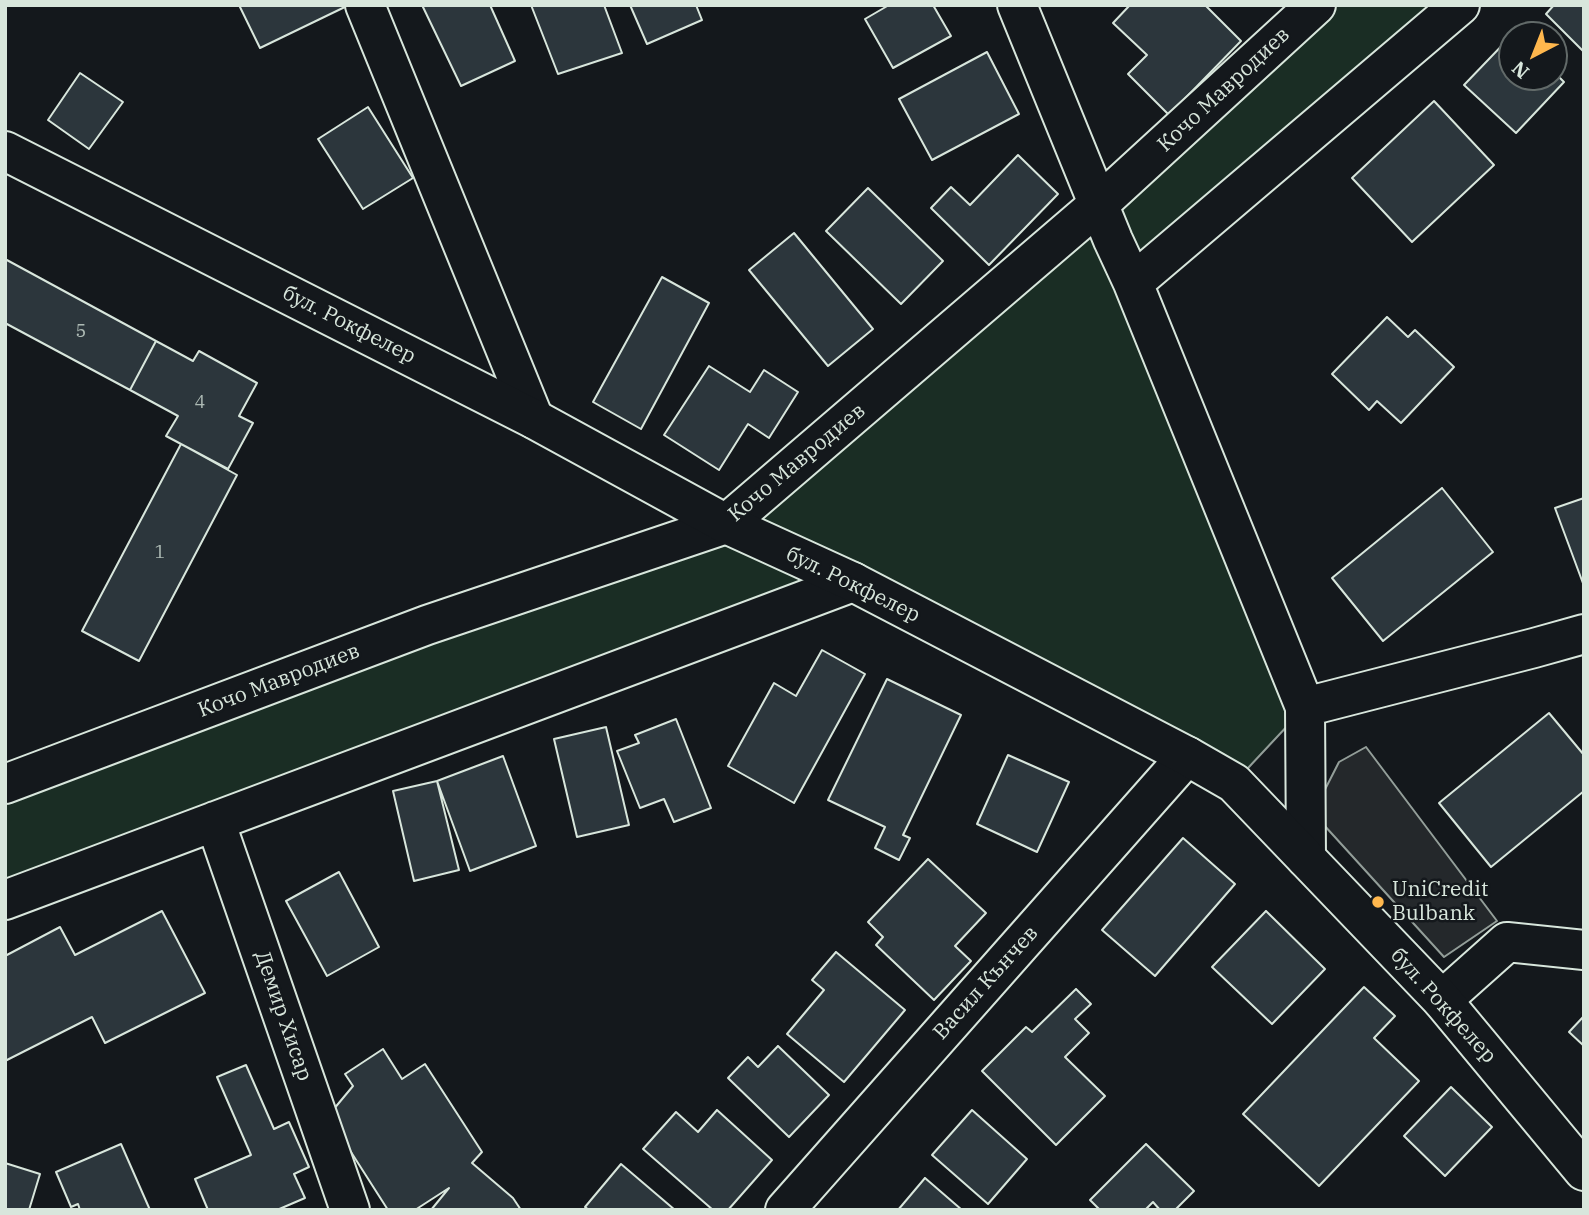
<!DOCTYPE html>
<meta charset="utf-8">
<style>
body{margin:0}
#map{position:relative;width:1589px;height:1215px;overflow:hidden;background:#14181c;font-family:"IBM Plex Serif",serif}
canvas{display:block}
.frame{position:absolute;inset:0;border:7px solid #d8e6dc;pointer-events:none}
.north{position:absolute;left:1498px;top:21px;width:70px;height:70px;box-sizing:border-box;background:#14181c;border:2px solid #626a69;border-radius:50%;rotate:222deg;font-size:19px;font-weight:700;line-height:28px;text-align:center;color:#d8e6dc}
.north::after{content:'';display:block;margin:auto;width:24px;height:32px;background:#ffb74d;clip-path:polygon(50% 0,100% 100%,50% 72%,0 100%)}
</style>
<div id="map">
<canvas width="1589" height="1215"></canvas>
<div class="frame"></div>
<div class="north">N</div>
</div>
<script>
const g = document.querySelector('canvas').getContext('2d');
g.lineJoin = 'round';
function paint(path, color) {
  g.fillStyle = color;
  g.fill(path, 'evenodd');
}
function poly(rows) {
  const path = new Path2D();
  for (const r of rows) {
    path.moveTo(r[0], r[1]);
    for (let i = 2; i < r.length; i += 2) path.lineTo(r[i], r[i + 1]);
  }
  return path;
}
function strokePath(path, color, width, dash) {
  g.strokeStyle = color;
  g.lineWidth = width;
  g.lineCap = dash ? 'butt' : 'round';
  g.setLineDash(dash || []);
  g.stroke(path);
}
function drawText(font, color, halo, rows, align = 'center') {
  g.font = font + ' "IBM Plex Serif",serif';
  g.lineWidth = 5;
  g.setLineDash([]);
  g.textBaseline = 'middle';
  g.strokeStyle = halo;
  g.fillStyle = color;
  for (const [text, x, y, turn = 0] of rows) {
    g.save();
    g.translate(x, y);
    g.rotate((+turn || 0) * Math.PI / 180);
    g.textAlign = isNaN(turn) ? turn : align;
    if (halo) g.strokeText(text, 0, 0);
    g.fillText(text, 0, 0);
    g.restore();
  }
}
const green = poly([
 [1316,5,1460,5,1133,283,1305,707,1234,783,853,582,5,900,5,784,726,524,1316,5]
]);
const parking = poly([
 [1366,747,1497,921,1444,957,1313,813,1339,762,1366,747]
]);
const building = poly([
 [239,5,349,5,260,48,239,5],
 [422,5,490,5,515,61,461,86,422,5],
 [531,5,604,5,622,53,558,74,531,5],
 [630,5,696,5,702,20,647,44,630,5],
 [889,5,933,5,951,36,893,68,865,19,889,5],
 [1130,5,1205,5,1241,41,1169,115,1128,74,1147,55,1113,23,1130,5],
 [1554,5,1584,5,1584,52,1546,14,1554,5],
 [1513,34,1512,77,1554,77,1554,72,1564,82,1516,133,1464,85,1513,34],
 [987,52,1019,114,932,160,899,99,987,52],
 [80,73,123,102,89,149,48,120,80,73],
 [1434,101,1494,165,1412,242,1352,178,1434,101],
 [368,107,413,178,363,209,318,139,368,107],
 [1018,155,1058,194,989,265,931,208,951,187,970,205,1018,155],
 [868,188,943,261,901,304,826,231,868,188],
 [794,233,873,329,828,366,749,270,794,233],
 [5,259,156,341,130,390,5,323,5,259],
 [662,277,709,303,641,429,593,402,662,277],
 [1387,317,1408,337,1415,330,1454,367,1401,423,1377,401,1369,410,1332,374,1387,317],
 [156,341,193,361,199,351,257,383,239,416,253,423,228,469,166,436,178,416,130,390,156,341],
 [709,366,750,392,764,370,798,392,769,438,748,424,719,470,664,435,709,366],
 [181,444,237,475,139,661,82,631,181,444],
 [1442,488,1493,552,1383,641,1332,578,1442,488],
 [1584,498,1584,586,1555,508,1584,498],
 [822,650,865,674,794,803,728,766,774,683,796,696,822,650],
 [887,679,961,715,903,835,910,838,899,860,875,848,885,827,828,800,887,679],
 [1549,713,1584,755,1584,791,1491,867,1439,803,1549,713],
 [676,719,711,808,674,822,664,799,640,808,617,751,639,743,635,735,676,719],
 [606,727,629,825,577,837,554,739,606,727],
 [1008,755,1069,782,1037,852,977,824,1008,755],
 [503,756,536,846,470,871,437,781,503,756],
 [437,781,459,870,414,881,393,791,437,781],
 [1183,838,1235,884,1155,976,1102,930,1183,838],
 [928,859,986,913,955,946,971,961,934,1000,876,945,883,937,868,922,928,859],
 [339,872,379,947,327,976,286,901,339,872],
 [162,911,205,993,105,1043,92,1017,5,1061,5,956,60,927,75,955,162,911],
 [1266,911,1325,969,1272,1024,1212,967,1266,911],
 [836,952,905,1010,844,1082,787,1034,824,990,812,980,836,952],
 [1364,987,1395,1016,1374,1038,1419,1081,1319,1186,1243,1114,1364,987],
 [1076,989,1091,1004,1075,1019,1089,1033,1065,1057,1105,1096,1056,1145,982,1071,1026,1027,1032,1032,1076,989],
 [1584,1016,1584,1046,1569,1032,1584,1016],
 [778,1046,829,1095,789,1137,728,1078,748,1057,758,1067,778,1046],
 [383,1049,402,1079,425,1064,482,1152,472,1163,513,1198,521,1210,431,1210,449,1188,415,1210,388,1210,328,1116,353,1086,345,1074,383,1049],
 [246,1065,274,1129,289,1122,309,1167,294,1174,305,1198,277,1210,208,1210,195,1179,251,1155,217,1077,246,1065],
 [1451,1087,1492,1127,1445,1176,1404,1136,1451,1087],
 [717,1110,772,1160,728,1210,713,1210,643,1149,676,1112,698,1132,717,1110],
 [972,1110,1027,1159,988,1204,932,1155,972,1110],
 [121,1144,150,1210,80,1210,78,1204,71,1207,56,1172,121,1144],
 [1146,1144,1194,1191,1175,1210,1160,1210,1153,1202,1145,1210,1100,1210,1090,1200,1146,1144],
 [5,1163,40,1174,29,1210,5,1210,5,1163],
 [621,1164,675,1210,589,1210,585,1207,621,1164],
 [925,1178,962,1210,898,1210,925,1178]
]);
const minor = poly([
 [365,5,534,419],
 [1017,5,1113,240,1133,283,1305,707,1306,858],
 [1133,283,1460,5],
 [1305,707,1534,648,1584,634],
 [5,784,427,625,726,524,1099,204,1316,5],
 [215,821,350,1210],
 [5,900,853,582],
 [1442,1000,1507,942,1584,950],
 [785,1210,1187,756]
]);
const major = poly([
 [5,151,534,419,726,524,853,582,1187,756,1234,783,1442,1000,1584,1171]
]);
const markers = [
 [1378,902,7,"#ffb74d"]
];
const numberNames = [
 ["5",81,332],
 ["4",200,403],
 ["1",160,553]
];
const streetNames = [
 ["Кочо Мавродиев",1224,90,-43],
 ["бул. Рокфелер",349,325,27],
 ["Кочо Мавродиев",797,463,-40],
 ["бул. Рокфелер",853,585,26],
 ["Кочо Мавродиев",279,681,-21],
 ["Васил Кънчев",986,983,-48],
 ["бул. Рокфелер",1443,1006,48],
 ["Демир Хисар",283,1016,71]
];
const poiNames = [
 ["UniCredit",1392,890],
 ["Bulbank",1392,914]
];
paint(green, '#1a2d24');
strokePath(green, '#939e99', 2);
paint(parking, '#24282b');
strokePath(parking, '#939e99', 2);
paint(building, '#2c363c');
strokePath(building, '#d8e6dc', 2);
strokePath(minor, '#d8e6dc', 42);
strokePath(major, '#d8e6dc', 42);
strokePath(minor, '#14181c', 38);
strokePath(major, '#14181c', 38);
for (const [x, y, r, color] of markers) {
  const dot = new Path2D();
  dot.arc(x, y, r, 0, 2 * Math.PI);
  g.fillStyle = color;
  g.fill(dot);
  strokePath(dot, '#14181c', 2.5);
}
drawText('18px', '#adbab4', null, numberNames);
drawText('21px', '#d8e6dc', '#14181c', streetNames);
drawText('21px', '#d8e6dc', '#14181c', poiNames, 'left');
</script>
